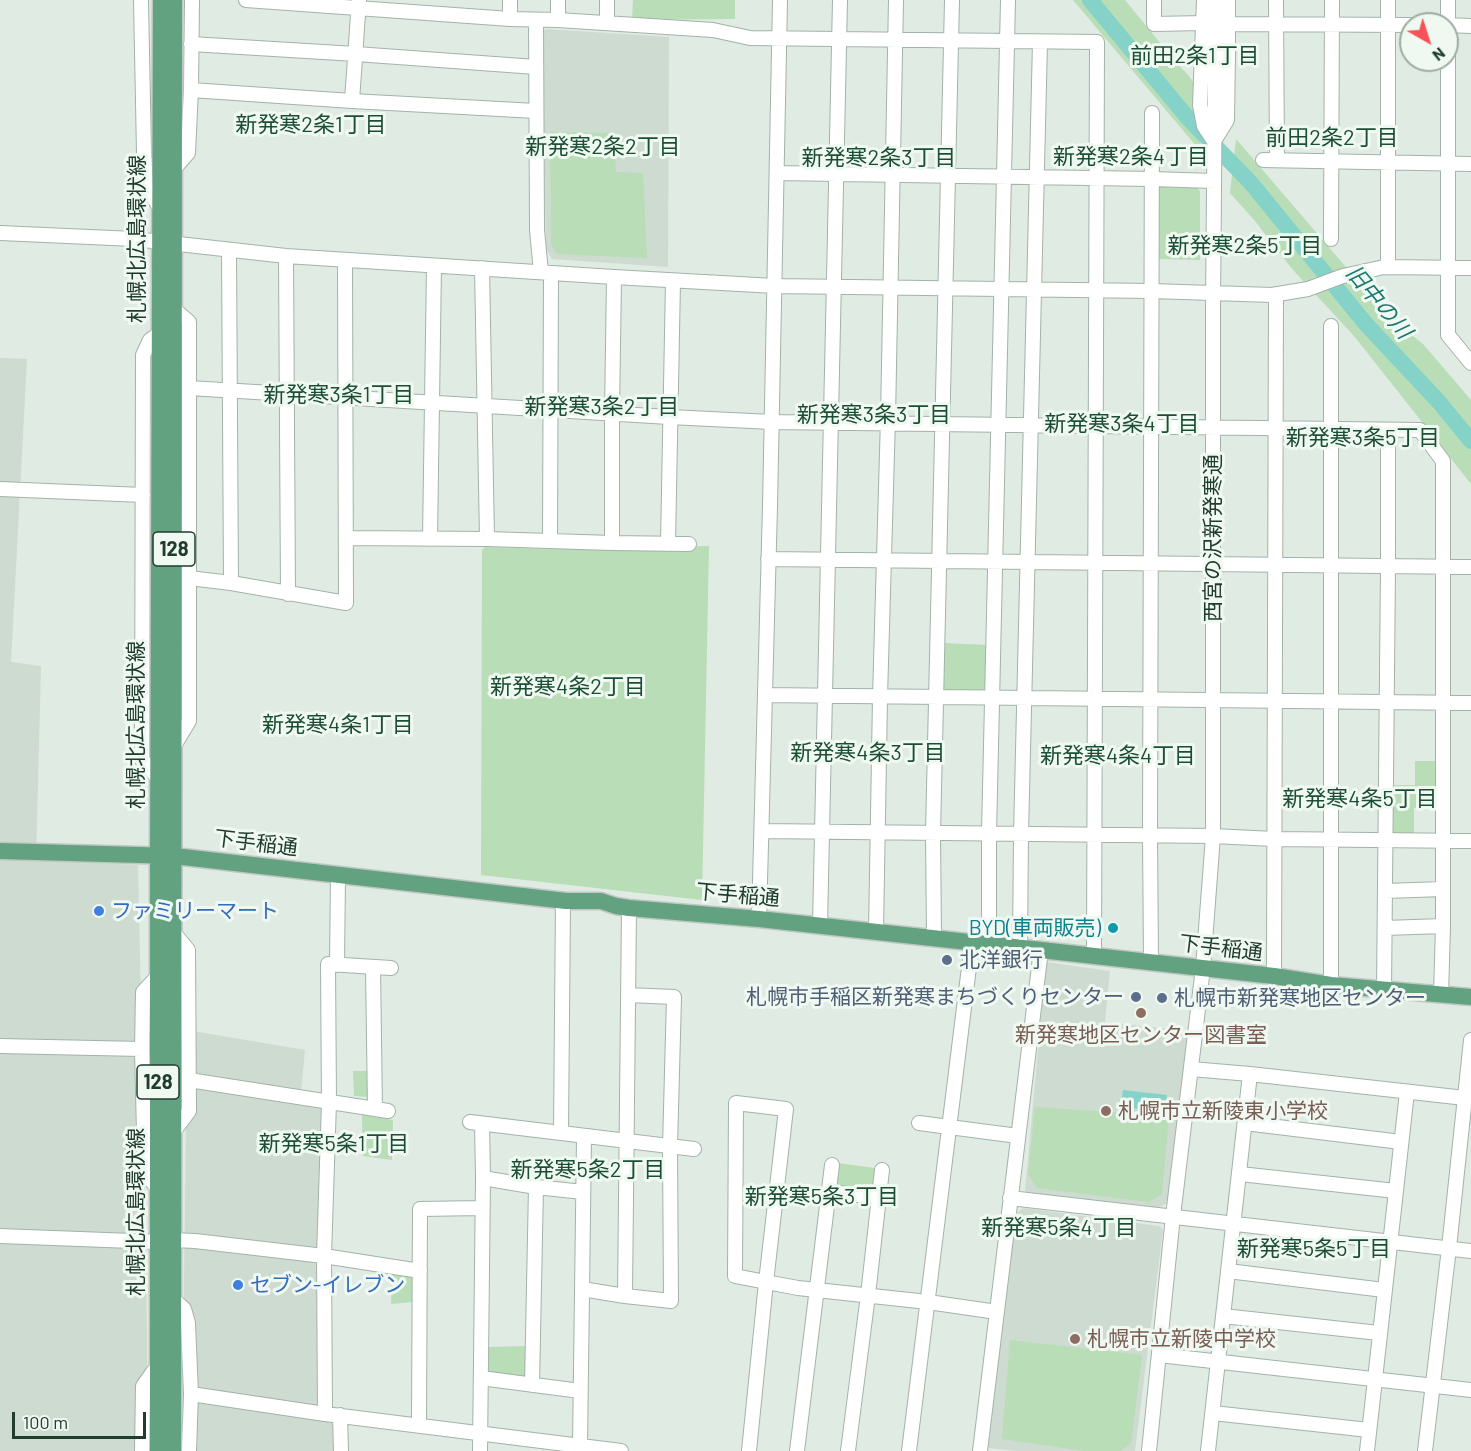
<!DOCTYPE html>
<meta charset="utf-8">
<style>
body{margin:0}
#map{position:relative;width:1471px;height:1451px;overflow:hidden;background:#e0ebe3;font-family:Barlow,sans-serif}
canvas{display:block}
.north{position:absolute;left:1399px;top:12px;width:60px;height:60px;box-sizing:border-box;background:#f0f8f2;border:2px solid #9dada3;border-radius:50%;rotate:141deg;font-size:16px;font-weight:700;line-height:24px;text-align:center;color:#203c2d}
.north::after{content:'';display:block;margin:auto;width:21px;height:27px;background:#f65358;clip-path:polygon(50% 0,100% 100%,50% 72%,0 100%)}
.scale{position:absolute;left:12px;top:1412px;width:134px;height:27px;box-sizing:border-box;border:3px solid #203c2d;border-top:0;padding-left:8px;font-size:18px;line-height:21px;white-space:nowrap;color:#203c2d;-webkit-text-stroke:4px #f0f8f2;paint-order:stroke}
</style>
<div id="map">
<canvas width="1471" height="1451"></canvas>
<div class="north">N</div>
<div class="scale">100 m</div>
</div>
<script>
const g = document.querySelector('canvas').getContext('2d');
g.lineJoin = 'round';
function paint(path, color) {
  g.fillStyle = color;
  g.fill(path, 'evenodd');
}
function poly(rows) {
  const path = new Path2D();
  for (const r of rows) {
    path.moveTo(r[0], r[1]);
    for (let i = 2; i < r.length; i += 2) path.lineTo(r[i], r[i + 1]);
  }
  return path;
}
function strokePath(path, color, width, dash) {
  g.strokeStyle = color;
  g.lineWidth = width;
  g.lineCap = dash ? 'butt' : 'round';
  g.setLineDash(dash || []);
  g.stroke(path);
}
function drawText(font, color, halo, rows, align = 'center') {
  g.font = font + ' Barlow,"Noto Sans JP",sans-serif';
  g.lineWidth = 6;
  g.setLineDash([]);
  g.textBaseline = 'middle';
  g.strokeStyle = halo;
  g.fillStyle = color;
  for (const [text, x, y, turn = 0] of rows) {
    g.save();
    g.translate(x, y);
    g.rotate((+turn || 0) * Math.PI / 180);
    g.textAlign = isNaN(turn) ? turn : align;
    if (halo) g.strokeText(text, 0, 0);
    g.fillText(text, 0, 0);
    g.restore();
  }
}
const built = poly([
 [546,29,669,37,668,267,552,259,546,248,542,33],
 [0,358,27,359,11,662,41,666,36,860,138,865,146,1233,148,1451,0,1451],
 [1046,962,1110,971,1105,1022,1189,1031,1169,1202,1158,1208,1025,1192],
 [187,1030,305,1050,300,1104,321,1107,320,1405,335,1420,336,1451,182,1451],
 [1023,1208,1159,1226,1163,1230,1135,1451,1017,1451,988,1448,1016,1214]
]);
const green = poly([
 [633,0,735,0,735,19,632,20],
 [1073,0,1125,0,1174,60,1189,76,1196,86,1194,111,1203,154],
 [550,132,614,133,616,172,643,173,647,258,557,254,551,244],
 [1236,139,1387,315,1423,344,1471,400,1471,484,1354,336,1293,270,1255,221,1230,193],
 [1159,187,1197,188,1200,191,1200,260,1156,259,1156,190],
 [709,546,702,900,481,875,482,550,485,547,549,549],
 [942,643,990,645,987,691,943,691],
 [1415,761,1439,761,1439,808,1414,808,1414,833,1392,833,1391,785,1415,785],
 [353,1071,369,1071,368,1097,354,1096],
 [1035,1107,1169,1116,1162,1194,1149,1202,1037,1188,1028,1174],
 [362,1115,393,1120,392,1160,363,1156],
 [838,1163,875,1168,874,1188,870,1190,837,1186,835,1183],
 [392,1275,412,1277,414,1280,413,1302,391,1304],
 [1010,1340,1142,1355,1131,1443,1120,1451,1084,1451,1002,1439],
 [527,1346,525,1379,491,1376,489,1371,489,1347]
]);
const water = poly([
 [1123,1090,1167,1095,1165,1112,1121,1107]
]);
const river = poly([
 [1090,0,1187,117,1251,183,1365,323,1439,402,1471,441]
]);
const minor = poly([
 [141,0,144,153,146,186,160,208],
 [246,0,510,19,558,20,713,30,750,38,1097,42,1094,956],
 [1154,0,1154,24,1203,23],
 [1204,0,1200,105,1204,126,1214,141,1227,120,1228,53,1228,0],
 [1276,0,1277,160],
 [1388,0,1388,267],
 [1448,0,1448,335,1471,363],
 [510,19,510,0],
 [536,20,537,230,541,272],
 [558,20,558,0],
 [607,23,607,0],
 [1228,24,1411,25],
 [1447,25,1471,26],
 [191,44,356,54,536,67],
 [191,90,352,101,536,111],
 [352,101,359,0],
 [1263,160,1471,164],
 [174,169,188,153,191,90,192,0],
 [777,173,1152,179,1214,181],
 [0,233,134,239,286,256,614,277,775,286,1152,291,1272,295,1308,289,1343,276,1384,267,1471,268],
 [1331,239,1332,0],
 [229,250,231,583],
 [286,256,288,594],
 [482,268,487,539],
 [174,309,189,322,189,721,174,746],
 [189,388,669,417,772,422,1420,430,1443,461,1443,926,1441,995],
 [0,489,143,495],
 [346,538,487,539,612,543,689,544],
 [430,539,434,266],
 [550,541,551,273],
 [612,543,612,414,614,277],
 [668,544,673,281],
 [768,559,1471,567],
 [189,578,231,583,346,603,345,260],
 [765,695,1471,703],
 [158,778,142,760,143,355,150,340,159,334],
 [762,831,1213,836,1274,839,1471,841],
 [1385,891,1443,889],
 [759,919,770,506,780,0],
 [820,926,840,0],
 [1385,928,1443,926],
 [876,932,880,697,888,418,896,0],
 [934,938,933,833,952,0],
 [989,944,989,834,1008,0],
 [1020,948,1021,834,1040,42],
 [1151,962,1150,836,1152,113],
 [337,965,338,875],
 [373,967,375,1109],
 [158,976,143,992,142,1049,145,1174,158,1188],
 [1274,976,1276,294],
 [1331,985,1331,326],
 [1384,990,1388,567,1388,430],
 [0,1046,142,1049],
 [1191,1069,1250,1074,1465,1098],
 [189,1080,388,1111],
 [470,1122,694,1149],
 [919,1123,1018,1136],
 [1245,1123,1401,1142],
 [174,1131,189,1111,188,950,174,933],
 [561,1133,563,900],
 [1240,1174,1396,1191],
 [483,1178,536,1187,583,1192],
 [828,1192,879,1197],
 [1010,1198,1471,1251],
 [0,1236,159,1242,174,1240,195,1241,324,1256,420,1271],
 [1228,1271,1384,1290],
 [582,1289,625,1296,671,1301,670,1147,674,997,628,995],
 [625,1296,629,908],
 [174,1300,184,1309,188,1323,191,1394,189,1451],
 [1223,1316,1379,1333],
 [1159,1355,1471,1390],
 [481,1378,580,1391],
 [532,1385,536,1187],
 [191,1394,325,1414,621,1451],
 [1213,1413,1369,1430],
 [325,1414,324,1256,329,1102,328,964,391,968],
 [340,1415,341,1451],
 [419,1425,420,1209,482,1208],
 [580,1446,584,1137],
 [142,1451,143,1386,153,1372,159,1367],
 [480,1451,483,1178,482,1124],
 [749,1451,766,1282,786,1109,736,1103,735,1276,766,1282,798,1288,928,1302,997,1312],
 [797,1451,832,1165],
 [848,1451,868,1295,882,1170],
 [909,1451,972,943],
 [980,1451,1041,950],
 [1149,1451,1173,1216,1203,968,1213,836,1213,307,1215,71,1214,0],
 [1208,1451,1250,1074],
 [1367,1451,1407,1092],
 [1425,1451,1449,1248,1471,1040]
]);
const major = poly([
 [0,851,174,856,566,901,601,901,616,906,629,908,759,919,1041,950,1274,976,1331,985,1471,997],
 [158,1451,158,855,161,0],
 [173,1451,174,0]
]);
const markers = [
 [99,911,6,"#3f7fe0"],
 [1113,928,6,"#0f9aa8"],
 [947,960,6,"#5c6f8a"],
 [1136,997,6,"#5c6f8a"],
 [1162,998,6,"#5c6f8a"],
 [1141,1013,6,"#8d6e63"],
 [1106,1111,6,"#8d6e63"],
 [238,1285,6,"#3f7fe0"],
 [1075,1339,6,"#8d6e63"]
];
const shields = [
 [174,549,42],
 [158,1082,42]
];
const shieldNames = [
 ["128",174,549],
 ["128",158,1082]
];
const streetNames = [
 ["札幌北広島環状線",137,239,-90],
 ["西宮の沢新発寒通",1213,538,-90],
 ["札幌北広島環状線",136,725,-90],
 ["下手稲通",256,843,7],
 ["下手稲通",738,895,5],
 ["下手稲通",1221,948,7],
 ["札幌北広島環状線",136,1212,-90]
];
const shopNames = [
 ["ファミリーマート",111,911],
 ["セブン-イレブン",250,1285]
];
const cultureNames = [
 ["BYD(車両販売)",1101,928]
];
const serviceNames = [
 ["北洋銀行",959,960],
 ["札幌市手稲区新発寒まちづくりセンター",1124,997,"right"],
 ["札幌市新発寒地区センター",1174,998]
];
const educationNames = [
 ["新発寒地区センター図書室",1141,1035,"center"],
 ["札幌市立新陵東小学校",1118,1111],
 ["札幌市立新陵中学校",1087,1339]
];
const neighbourhoodNames = [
 ["前田2条1丁目",1195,56],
 ["新発寒2条1丁目",311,125],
 ["前田2条2丁目",1332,138],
 ["新発寒2条2丁目",603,147],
 ["新発寒2条4丁目",1131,157],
 ["新発寒2条3丁目",879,158],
 ["新発寒2条5丁目",1245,246],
 ["新発寒3条1丁目",339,395],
 ["新発寒3条2丁目",602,407],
 ["新発寒3条3丁目",874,415],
 ["新発寒3条4丁目",1122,424],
 ["新発寒3条5丁目",1363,438],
 ["新発寒4条2丁目",568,687],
 ["新発寒4条1丁目",338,725],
 ["新発寒4条3丁目",868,753],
 ["新発寒4条4丁目",1118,756],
 ["新発寒4条5丁目",1360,799],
 ["新発寒5条1丁目",334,1144],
 ["新発寒5条2丁目",588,1170],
 ["新発寒5条3丁目",822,1197],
 ["新発寒5条4丁目",1059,1228],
 ["新発寒5条5丁目",1314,1249]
];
const waterNames = [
 ["旧中の川",1379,302,50]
];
paint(built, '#cedbd1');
paint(green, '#b8ddb7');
paint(water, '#85d2c9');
strokePath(river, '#85d2c9', 16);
strokePath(minor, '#a3b3a9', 16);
strokePath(major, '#c1c8c4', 19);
strokePath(minor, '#fff', 14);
strokePath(major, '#63a280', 16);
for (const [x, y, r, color] of markers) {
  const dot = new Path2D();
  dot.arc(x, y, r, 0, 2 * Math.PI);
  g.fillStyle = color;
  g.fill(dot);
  strokePath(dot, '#f0f8f2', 2);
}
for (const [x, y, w] of shields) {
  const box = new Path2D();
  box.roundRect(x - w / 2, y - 17, w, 34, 4.5);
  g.fillStyle = '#f0f8f2';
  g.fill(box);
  strokePath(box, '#203c2d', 1.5);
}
drawText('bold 20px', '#203c2d', null, shieldNames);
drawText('21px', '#203c2d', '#f0f8f2', streetNames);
drawText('21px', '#366cbe', '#f0f8f2', shopNames, 'left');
drawText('21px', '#0d838f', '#f0f8f2', cultureNames, 'right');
drawText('21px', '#4e5e75', '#f0f8f2', serviceNames, 'left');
drawText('21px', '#785e54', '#f0f8f2', educationNames, 'left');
drawText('22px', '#1b4e34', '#f0f8f2', neighbourhoodNames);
drawText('italic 22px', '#19796f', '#f0f8f2', waterNames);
</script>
